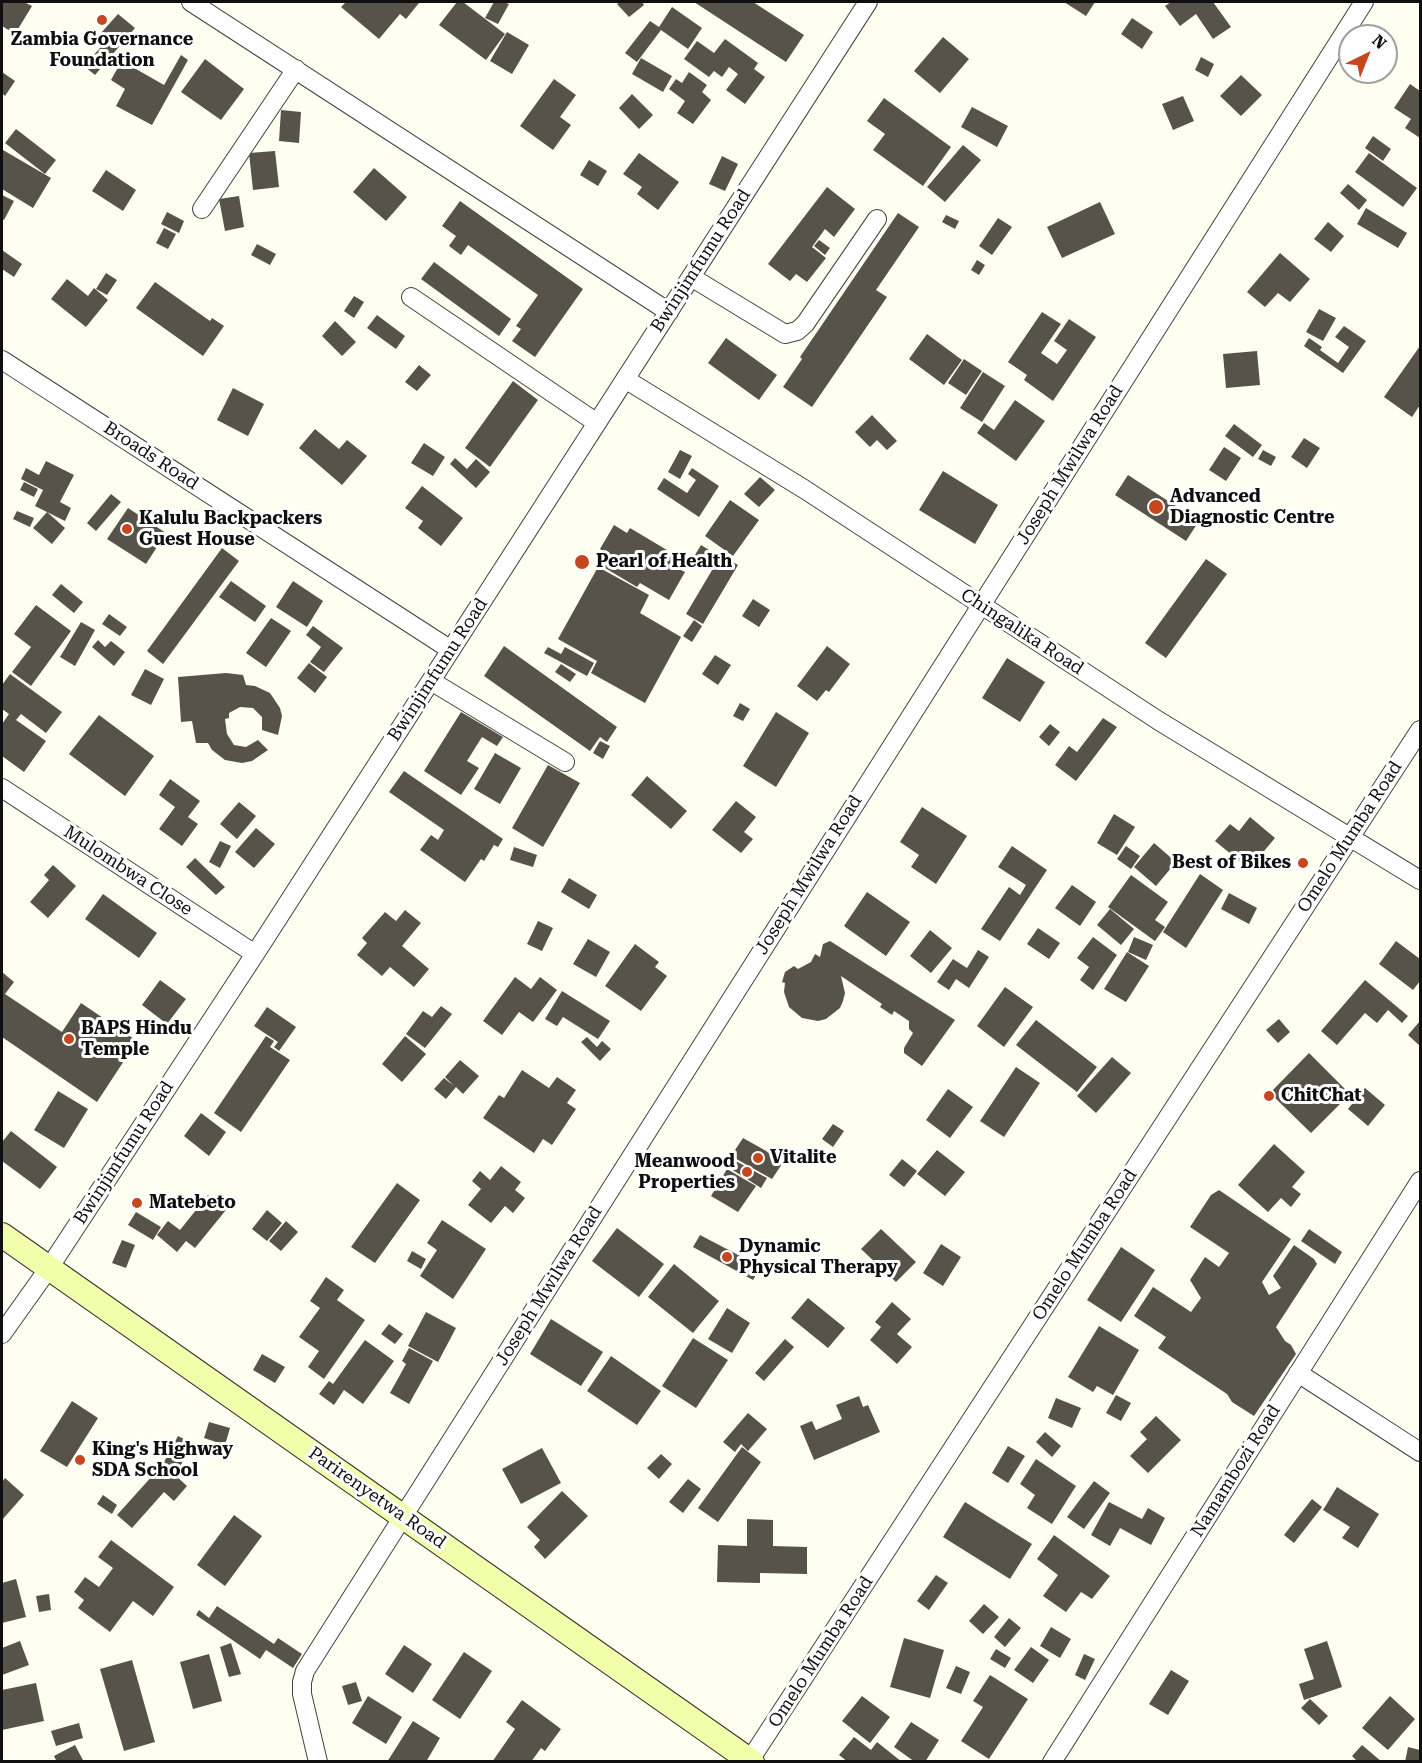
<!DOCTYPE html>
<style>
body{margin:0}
#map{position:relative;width:1422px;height:1763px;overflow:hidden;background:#fefff0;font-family:"Roboto Serif",serif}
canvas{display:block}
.frame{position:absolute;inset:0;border:3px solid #0f0f0f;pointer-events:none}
.north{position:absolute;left:1338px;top:24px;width:60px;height:60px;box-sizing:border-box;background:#fff;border:2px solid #9f9f9f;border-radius:50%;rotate:43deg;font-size:16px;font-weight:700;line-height:24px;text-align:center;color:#0f0f0f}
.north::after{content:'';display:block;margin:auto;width:21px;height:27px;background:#c6461f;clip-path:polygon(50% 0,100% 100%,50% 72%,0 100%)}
</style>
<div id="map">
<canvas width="1422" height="1763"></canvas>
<div class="frame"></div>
<div class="north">N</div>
</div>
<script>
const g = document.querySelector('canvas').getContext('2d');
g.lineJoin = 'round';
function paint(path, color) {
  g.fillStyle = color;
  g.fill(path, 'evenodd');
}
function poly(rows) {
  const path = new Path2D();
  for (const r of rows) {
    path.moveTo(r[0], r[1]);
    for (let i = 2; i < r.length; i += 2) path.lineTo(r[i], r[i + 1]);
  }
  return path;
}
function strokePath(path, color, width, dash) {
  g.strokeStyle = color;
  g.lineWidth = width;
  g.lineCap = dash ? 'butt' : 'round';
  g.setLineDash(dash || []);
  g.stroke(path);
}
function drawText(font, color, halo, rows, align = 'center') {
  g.font = font + ' "Roboto Serif",serif';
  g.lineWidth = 6;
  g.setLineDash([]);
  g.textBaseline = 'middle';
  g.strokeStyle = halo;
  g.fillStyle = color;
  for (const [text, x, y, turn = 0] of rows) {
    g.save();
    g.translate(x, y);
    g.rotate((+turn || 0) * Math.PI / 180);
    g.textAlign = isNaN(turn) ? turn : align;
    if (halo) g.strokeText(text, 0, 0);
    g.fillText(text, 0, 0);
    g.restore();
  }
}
const building = poly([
 [2,2,24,2,32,6,15,34,2,26],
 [346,2,418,2,419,3,406,19,400,14,379,39,341,7],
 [457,2,463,2,505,34,486,60,439,25],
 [494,2,503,2,509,4,498,24,485,18],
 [620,2,642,2,644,5,629,17,617,4],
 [694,2,753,2,804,35,786,62],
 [1064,2,1095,2,1086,16],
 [1171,2,1213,2,1231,27,1213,39,1196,14,1180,26,1165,6],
 [672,7,702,28,688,49,661,30,637,62,625,53,650,21,659,27],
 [118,14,135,28,95,75,84,66,107,40,100,34],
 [1132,18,1153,32,1142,49,1121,34],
 [507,32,529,45,512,74,490,61],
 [943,37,969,59,940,93,914,71],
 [725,39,758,63,754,69,765,77,745,104,726,90,738,74,729,67,722,77,714,71,709,77,684,59,697,41,714,53],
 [126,53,133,57,129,65,164,85,181,55,188,60,152,125,116,106,125,89,111,80],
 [1201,57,1214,64,1208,77,1195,70],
 [641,58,672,76,663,92,632,74],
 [205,59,244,89,221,120,181,92],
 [2,72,15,81,5,96,2,93],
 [689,72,707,85,702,92,711,100,693,124,677,113,685,101,669,89,676,79,682,83],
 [1241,75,1262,95,1241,116,1220,96],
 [554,79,576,95,560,117,571,125,553,150,520,126],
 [1410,84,1420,91,1420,138,1405,128,1411,119,1394,108],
 [632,94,653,115,639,129,619,108],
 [1183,96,1194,121,1173,130,1162,104],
 [884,98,951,147,923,186,873,150,885,134,867,121],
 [972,107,1008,126,997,147,961,127],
 [281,110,301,112,299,143,279,141],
 [16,129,56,160,45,174,5,143],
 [1373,136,1391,149,1383,161,1365,148],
 [963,145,981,160,945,202,927,187],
 [3,150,51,178,33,208,2,189,2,153],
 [275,151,279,187,253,190,249,153],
 [639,153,679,182,658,210,637,194,642,187,623,174],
 [1369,153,1417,188,1403,207,1355,172],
 [722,156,738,164,725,191,709,184],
 [589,160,607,171,598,186,580,175],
 [374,168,407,197,386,221,353,192],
 [106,170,136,190,123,211,92,191],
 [1348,184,1367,200,1359,210,1340,193],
 [827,187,855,209,834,237,825,229,812,247,826,258,807,282,796,274,790,281,768,264],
 [2,195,14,201,4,220,2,219],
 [239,196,244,227,225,231,219,199],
 [460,201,583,289,535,357,512,341,521,329,516,326,538,295,468,245,461,255,449,246,456,236,442,226],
 [1100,202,1115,234,1062,258,1047,227],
 [1366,208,1407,233,1398,248,1357,224],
 [167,212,184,221,179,233,161,224],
 [898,213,919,227,876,290,887,297,812,407,783,387,802,359,800,357],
 [946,215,959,221,955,229,942,222],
 [998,218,1012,227,992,255,979,246],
 [1328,222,1344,236,1331,252,1314,239],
 [164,228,176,234,168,249,156,243],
 [819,240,830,248,825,255,814,246],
 [257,244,276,254,270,265,251,255],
 [2,250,22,264,14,277,2,269],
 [1280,253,1310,279,1290,302,1278,293,1265,307,1247,292],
 [977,260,985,265,979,275,971,270],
 [434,262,511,319,499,336,421,279],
 [106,273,117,280,107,295,96,289],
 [67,279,88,296,94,288,108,300,86,327,51,299],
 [155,282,210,321,212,318,224,326,203,356,136,308],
 [354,296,364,302,354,318,344,311],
 [1319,309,1336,318,1323,341,1306,332],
 [1042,312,1061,324,1041,353,1057,364,1067,350,1054,341,1069,319,1096,337,1053,401,1024,380,1027,375,1008,362],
 [377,315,405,336,396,349,367,328],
 [335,321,356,342,342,356,322,336],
 [1344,326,1366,341,1343,373,1304,346,1309,338,1322,347,1320,350,1338,363,1349,347,1335,337],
 [927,334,962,360,944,385,909,359],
 [726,338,777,375,759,400,708,363],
 [1420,346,1420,405,1412,417,1384,397],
 [1257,351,1260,385,1226,388,1223,354],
 [964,359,982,371,966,395,948,383],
 [419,365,431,375,417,391,405,382],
 [983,372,1005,386,982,422,960,408],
 [513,381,538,400,490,467,465,448],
 [233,388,264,404,248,436,217,420],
 [1015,400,1045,421,1016,461,977,433,984,423,994,430],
 [872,415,897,441,887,450,877,440,870,447,855,432],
 [1234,424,1262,445,1253,457,1225,436],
 [315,429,339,449,347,440,367,456,342,485,299,448],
 [1304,438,1320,448,1307,468,1291,457],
 [424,443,445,457,433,476,411,463],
 [1224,447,1241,458,1226,481,1209,470],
 [680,450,692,456,680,479,668,472],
 [1263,450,1276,457,1271,466,1258,459],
 [455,458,467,469,476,459,490,472,476,488,450,464],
 [46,461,74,475,60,502,71,508,65,521,35,506,43,490,21,479,26,468,39,475],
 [692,468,719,486,699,517,657,489,664,478,687,493,696,480,688,474],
 [943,471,998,505,975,544,919,510],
 [1128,475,1199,521,1186,541,1115,495],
 [760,477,775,490,759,507,744,494],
 [24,482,38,489,34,497,20,490],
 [422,486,463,518,441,546,418,528,423,521,405,508],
 [111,494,121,502,96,531,87,523],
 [730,500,759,520,733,556,705,536],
 [128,508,166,533,146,564,107,539],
 [17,511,34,518,30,527,13,519],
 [47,512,65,528,52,544,33,528],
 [614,525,627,533,630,528,682,559,677,568,685,572,669,600,640,583,637,587,600,565,607,554,600,549],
 [701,545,717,555,711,565,695,555],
 [222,548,239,561,163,664,147,651],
 [721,555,738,565,703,624,686,614],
 [1206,559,1227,574,1166,658,1145,643],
 [598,567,649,595,640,613,681,637,645,703,591,673,597,661,558,639],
 [231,581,266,606,255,622,219,597],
 [293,581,323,601,307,627,276,607],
 [61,584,83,602,74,613,52,595],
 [753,599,770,610,759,627,742,616],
 [36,605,71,631,31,686,12,672,31,647,14,634],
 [109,614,127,627,120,636,102,624],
 [271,618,291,631,266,667,246,653],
 [694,620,702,626,692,642,683,636],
 [81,622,95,630,75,666,60,657],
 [313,626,343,648,324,672,310,662,321,647,306,635],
 [98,640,105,647,111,641,125,652,114,666,92,647],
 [504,646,617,727,607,742,600,737,590,751,484,676],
 [827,646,850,664,829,692,826,690,817,701,797,686],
 [548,647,561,654,565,647,594,663,587,676,544,653],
 [715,655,731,665,718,685,702,674],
 [1007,658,1045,682,1020,722,982,698],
 [309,663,327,677,315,693,297,678],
 [561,664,576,674,570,682,555,672],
 [145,669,164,679,151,705,131,695],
 [226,673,243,675,246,685,255,686,270,693,280,708,282,716,278,735,262,730,262,717,253,708,240,707,229,713,229,718,225,719,227,734,234,745,246,747,258,740,268,750,252,761,242,763,225,760,212,750,208,743,196,743,192,721,181,722,178,677],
 [10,674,62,712,46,733,21,714,16,720,46,741,24,772,2,756,2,724,9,714,2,709,2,685],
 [740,703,750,709,743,721,733,716],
 [461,712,503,737,497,746,482,737,467,761,479,768,461,795,424,771],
 [776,712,809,733,776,787,743,766],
 [99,715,154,756,125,796,69,754],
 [1103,718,1117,727,1076,781,1055,765,1069,746,1077,752],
 [1050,724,1060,732,1049,746,1039,737],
 [600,741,610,746,603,759,593,753],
 [495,753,521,768,500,804,474,789],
 [548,765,580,783,543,847,512,828],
 [404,771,503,839,498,847,494,845,484,861,481,859,465,882,420,850,431,835,438,840,444,830,389,792],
 [647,776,687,811,671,829,631,795],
 [170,779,200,801,188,817,198,824,182,846,159,829,175,807,159,795],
 [736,801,756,817,744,832,753,839,741,853,712,830],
 [239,802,256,816,237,839,220,824],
 [922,807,967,836,936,884,911,867,919,855,900,842],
 [1114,814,1135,827,1117,855,1097,843],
 [1250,817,1275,838,1249,869,1215,841,1230,824,1239,831],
 [256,828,275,844,254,868,235,852],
 [220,841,231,846,220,868,209,862],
 [1154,843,1176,862,1156,886,1134,867],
 [1012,846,1047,870,1000,941,981,929,1009,887,1020,895,1026,885,998,867],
 [1126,846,1140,856,1131,869,1117,859],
 [514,847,537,855,533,867,510,860],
 [195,858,225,887,216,895,186,867],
 [53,865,76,886,48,918,30,902,49,880,44,875],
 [1200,874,1223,890,1186,948,1163,932],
 [1131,875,1168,902,1155,920,1165,927,1155,941,1108,907],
 [569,878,597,895,589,909,561,892],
 [1072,885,1096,902,1080,926,1055,908],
 [867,892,910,922,886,956,844,926],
 [1229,893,1257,908,1249,924,1221,909],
 [103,894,157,933,139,958,85,919],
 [1110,909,1134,929,1121,945,1097,925],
 [405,910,421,923,402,946,429,969,414,987,390,967,382,976,357,955,367,943,362,938,385,912,396,921],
 [538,921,553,928,542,951,527,944],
 [1038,928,1060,943,1049,959,1027,944],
 [930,930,952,948,931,973,910,956],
 [1093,937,1117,955,1093,990,1080,980,1089,967,1077,958],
 [1134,937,1153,945,1146,960,1128,952],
 [588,939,610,952,596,977,573,964],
 [830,941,955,1020,922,1066,904,1053,904,1048,913,1033,909,1029,909,1021,894,1011,892,1015,880,1007,882,1004,841,976,845,993,843,1001,840,1008,826,1019,818,1021,802,1018,789,1007,784,992,785,983,782,982,785,972,794,966,798,969,811,962,815,954,820,957,823,944],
 [1396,941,1420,959,1420,981,1413,990,1379,964],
 [635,944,659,962,655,967,667,976,641,1011,605,986],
 [978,950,989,957,969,988,956,979,949,990,937,982,953,959,967,968],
 [1127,952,1149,966,1126,1002,1104,989],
 [2,972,14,982,5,994,62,1032,81,1003,137,1041,97,1102,2,1037],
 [515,977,531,989,540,977,557,990,533,1022,519,1012,502,1035,483,1021],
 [160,980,186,999,167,1024,142,1005],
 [1365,980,1408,1016,1402,1023,1388,1010,1377,1023,1365,1013,1337,1045,1321,1031],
 [1005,987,1033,1007,1004,1047,977,1026],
 [562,991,610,1021,598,1039,563,1017,557,1026,545,1019],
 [441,1006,452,1014,425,1048,406,1034,423,1011,432,1017],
 [267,1007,296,1027,279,1051,274,1047,278,1042,254,1026],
 [1279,1019,1290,1032,1278,1043,1266,1030],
 [1036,1020,1097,1067,1077,1092,1016,1045],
 [1420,1021,1420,1046,1408,1035],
 [266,1036,274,1041,270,1047,290,1060,241,1132,214,1113],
 [405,1036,426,1054,402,1082,382,1064],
 [587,1037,597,1047,602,1041,611,1049,600,1061,581,1042],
 [1309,1053,1350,1094,1311,1133,1270,1093],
 [1112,1057,1131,1073,1096,1113,1077,1096],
 [460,1060,479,1076,463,1094,456,1087,446,1099,434,1089,444,1078,454,1086,445,1077],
 [1016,1067,1040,1083,1004,1137,980,1121],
 [522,1070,549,1088,557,1077,576,1090,567,1103,576,1109,552,1145,543,1139,534,1153,483,1118,499,1095,504,1098],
 [1365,1088,1385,1105,1368,1126,1348,1109],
 [948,1089,973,1107,950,1138,926,1120],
 [58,1091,88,1109,64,1148,34,1130],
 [201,1113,226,1132,209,1156,184,1136],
 [833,1124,844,1131,833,1147,822,1139],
 [11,1131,57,1167,40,1189,2,1161,2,1142],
 [743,1138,784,1161,772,1179,731,1156],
 [1274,1144,1305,1172,1292,1187,1301,1194,1291,1207,1281,1198,1268,1212,1238,1185],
 [937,1150,965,1172,945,1196,917,1174],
 [732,1159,767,1178,761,1188,728,1167],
 [902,1159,917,1171,904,1187,889,1175],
 [501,1166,521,1182,515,1190,525,1198,513,1213,505,1206,491,1223,468,1205,481,1189,472,1181,480,1171,490,1180],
 [727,1169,756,1186,738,1212,711,1196],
 [397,1183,420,1200,375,1263,351,1247],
 [1219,1190,1291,1239,1262,1282,1269,1295,1281,1288,1273,1276,1294,1245,1314,1259,1317,1264,1276,1327,1285,1341,1291,1345,1296,1354,1254,1416,1232,1402,1227,1394,1158,1348,1166,1337,1134,1316,1153,1287,1191,1312,1201,1298,1190,1280,1205,1257,1219,1267,1229,1253,1190,1227,1211,1195],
 [208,1195,226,1210,195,1248,186,1241,177,1252,157,1235,168,1221,180,1230],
 [267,1210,282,1223,267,1241,252,1229],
 [136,1212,161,1227,153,1240,128,1225],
 [442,1220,486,1249,453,1299,420,1276,437,1250,427,1243],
 [286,1221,298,1232,281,1251,269,1241],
 [617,1228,664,1264,639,1297,592,1261],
 [881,1229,916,1262,896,1282,861,1249],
 [1309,1229,1342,1252,1335,1264,1301,1241],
 [700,1235,761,1267,753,1280,693,1247],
 [122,1240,135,1245,126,1268,112,1263],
 [941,1244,961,1257,943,1286,923,1273],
 [1121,1247,1155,1270,1121,1322,1087,1300],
 [412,1251,426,1259,421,1269,407,1261],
 [674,1264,719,1301,693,1333,648,1297],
 [326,1277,344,1290,337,1300,365,1320,324,1379,308,1367,319,1351,299,1337,320,1308,310,1301],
 [808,1298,845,1328,828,1348,791,1318],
 [892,1302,911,1319,897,1334,912,1347,897,1364,870,1340,881,1327,875,1322],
 [727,1308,750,1323,732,1353,708,1339],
 [426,1312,456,1328,438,1362,408,1346],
 [551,1319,603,1352,581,1386,530,1354],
 [389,1324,403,1334,395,1344,381,1334],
 [1099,1326,1139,1350,1113,1395,1097,1386,1093,1392,1068,1377],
 [693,1338,728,1360,696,1408,662,1386],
 [785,1339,794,1347,764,1381,755,1373],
 [365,1340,394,1361,363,1404,344,1390,334,1405,319,1394,329,1381,333,1384],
 [409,1348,433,1361,409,1404,390,1393,406,1364,402,1361],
 [262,1354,285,1367,275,1383,253,1370],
 [611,1356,661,1391,637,1425,587,1391],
 [1116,1395,1131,1403,1121,1421,1106,1413],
 [859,1396,863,1407,868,1405,880,1432,814,1460,800,1426,812,1421,816,1430,842,1419,836,1405],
 [1056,1398,1081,1408,1072,1428,1048,1418],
 [72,1401,98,1418,67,1467,40,1451],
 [748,1413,767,1429,748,1451,741,1444,735,1452,723,1442],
 [1156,1416,1181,1440,1148,1473,1130,1456,1147,1439,1140,1432],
 [209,1422,230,1428,225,1445,204,1438],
 [1045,1432,1061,1446,1052,1457,1036,1442],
 [178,1436,192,1443,178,1471,163,1464,187,1486,174,1501,164,1492,132,1528,117,1515,163,1464],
 [1008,1446,1025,1456,1008,1483,992,1473],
 [742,1447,761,1462,718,1522,698,1508],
 [542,1448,561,1483,521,1504,502,1469],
 [661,1454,672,1464,659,1479,647,1468],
 [1036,1459,1076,1486,1052,1524,1027,1508,1035,1495,1020,1484],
 [5,1478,24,1495,2,1520,2,1482],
 [688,1479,701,1489,683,1513,669,1502],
 [1094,1481,1110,1493,1084,1529,1067,1517],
 [1337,1487,1379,1514,1358,1548,1342,1538,1350,1527,1323,1510],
 [562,1491,588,1516,545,1559,534,1547,540,1540,527,1527],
 [103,1495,117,1505,112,1514,97,1504],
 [1312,1499,1322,1507,1294,1543,1284,1535],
 [965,1502,1032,1544,1010,1579,943,1537],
 [1109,1502,1142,1519,1148,1508,1165,1518,1151,1545,1120,1528,1110,1546,1091,1535],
 [234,1515,262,1536,225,1586,197,1565],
 [747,1519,773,1520,773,1546,807,1547,807,1574,760,1573,760,1583,717,1582,718,1545,747,1546],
 [1054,1535,1110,1576,1092,1599,1081,1592,1066,1612,1043,1596,1058,1575,1037,1559],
 [111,1540,174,1587,153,1616,133,1601,110,1632,78,1608,84,1600,74,1592,85,1577,99,1587,113,1568,98,1557],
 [936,1575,948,1583,929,1610,917,1601],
 [16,1579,26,1617,2,1623,2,1583],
 [49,1594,51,1610,39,1612,36,1596],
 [984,1604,999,1617,983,1634,969,1621],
 [217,1606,274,1644,278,1638,302,1654,293,1668,266,1650,260,1659,196,1615,199,1610,209,1618],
 [1009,1618,1021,1628,1005,1647,994,1637],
 [1051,1627,1071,1639,1060,1658,1040,1646],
 [904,1638,944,1650,930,1698,890,1687],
 [20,1641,29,1665,2,1675,2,1648],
 [1327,1641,1342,1687,1304,1700,1299,1684,1314,1679,1304,1649],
 [231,1643,241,1674,229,1677,220,1647],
 [404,1645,432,1664,413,1693,385,1674],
 [1031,1647,1049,1660,1033,1683,1014,1670],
 [996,1649,1011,1658,1005,1668,990,1659],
 [464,1652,492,1671,460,1719,432,1700],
 [209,1654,222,1701,193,1709,180,1662],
 [1084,1654,1095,1659,1085,1680,1075,1675],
 [132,1660,155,1742,124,1751,100,1669],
 [956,1666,970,1672,961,1694,946,1688],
 [1171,1670,1189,1681,1168,1715,1149,1704],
 [990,1675,1028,1699,989,1759,961,1741,983,1707,973,1701],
 [356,1682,362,1701,348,1705,342,1686],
 [36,1683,44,1721,2,1730,2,1690],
 [368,1696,402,1717,386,1744,352,1723],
 [862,1696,890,1717,870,1743,842,1721],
 [1390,1696,1415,1719,1388,1750,1362,1728],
 [1310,1699,1328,1716,1319,1725,1301,1708],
 [522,1700,561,1729,545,1751,541,1748,531,1762,492,1762,515,1729,506,1722],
 [413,1721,440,1738,426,1762,387,1762],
 [911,1722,939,1740,925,1762,915,1762,894,1747],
 [79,1723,83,1738,56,1746,51,1731],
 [854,1737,871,1750,877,1742,902,1762,848,1762,839,1755],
 [75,1745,84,1762,57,1762,54,1756],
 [1362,1745,1382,1762,1358,1762,1352,1756],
 [1408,1747,1420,1750,1420,1762,1405,1762]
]);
const street = poly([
 [191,2,669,312],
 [202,209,296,69],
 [691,277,785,334,797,331,805,324,877,219],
 [411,297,597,423],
 [2,360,451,650],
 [625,379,804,489,1159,721,1420,880],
 [431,681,565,762],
 [2,788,255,954],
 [2,1334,49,1268,255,954,868,2],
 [1298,1373,1420,1452],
 [750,1760,1420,730],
 [318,1762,302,1694,302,1682,305,1671,1364,2],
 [1052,1762,1420,1181]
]);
const secondary = poly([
 [2,1235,752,1762]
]);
const markers = [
 [102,20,6,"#c6461f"],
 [1156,507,8,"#c6461f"],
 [127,529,6,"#c6461f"],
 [582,562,8,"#c6461f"],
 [1303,863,6,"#c6461f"],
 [69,1039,6,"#c6461f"],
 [1269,1096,6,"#c6461f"],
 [758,1158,6,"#c6461f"],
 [747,1172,6,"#c6461f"],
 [137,1203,6,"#c6461f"],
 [727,1257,6,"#c6461f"],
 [80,1460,6,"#c6461f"]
];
const poiNames = [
 ["Zambia Governance",102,40,"center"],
 ["Foundation",102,61,"center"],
 ["Advanced",1170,497],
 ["Diagnostic Centre",1170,518],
 ["Kalulu Backpackers",139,519],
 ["Guest House",139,540],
 ["Pearl of Health",596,562],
 ["Best of Bikes",1291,863,"right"],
 ["BAPS Hindu",81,1029],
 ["Temple",81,1050],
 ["ChitChat",1281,1096],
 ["Vitalite",770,1158],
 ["Meanwood",735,1162,"right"],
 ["Properties",735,1183,"right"],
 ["Matebeto",149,1203],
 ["Dynamic",739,1247],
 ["Physical Therapy",739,1268],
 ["King's Highway",92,1450],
 ["SDA School",92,1471]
];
const streetNames = [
 ["Bwinjimfumu Road",701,261,-57],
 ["Broads Road",151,456,33],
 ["Joseph Mwilwa Road",1070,465,-58],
 ["Chingalika Road",1022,632,33],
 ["Bwinjimfumu Road",438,670,-57],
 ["Omelo Mumba Road",1350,837,-57],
 ["Mulombwa Close",128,871,33],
 ["Joseph Mwilwa Road",809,875,-58],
 ["Bwinjimfumu Road",124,1153,-57],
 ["Omelo Mumba Road",1085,1245,-57],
 ["Joseph Mwilwa Road",549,1286,-58],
 ["Namambozi Road",1236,1471,-58],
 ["Parirenyetwa Road",377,1498,35],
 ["Omelo Mumba Road",821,1652,-57]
];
paint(building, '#58534a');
strokePath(street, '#424242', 20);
strokePath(secondary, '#313131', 26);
strokePath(street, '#fff', 18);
strokePath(secondary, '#f1ffab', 24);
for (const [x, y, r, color] of markers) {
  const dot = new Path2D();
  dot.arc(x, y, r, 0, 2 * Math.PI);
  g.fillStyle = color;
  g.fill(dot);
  strokePath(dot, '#fff', 2);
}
drawText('bold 18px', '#0f0f0f', '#fff', poiNames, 'left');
drawText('18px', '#0f0f0f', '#fff', streetNames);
</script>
